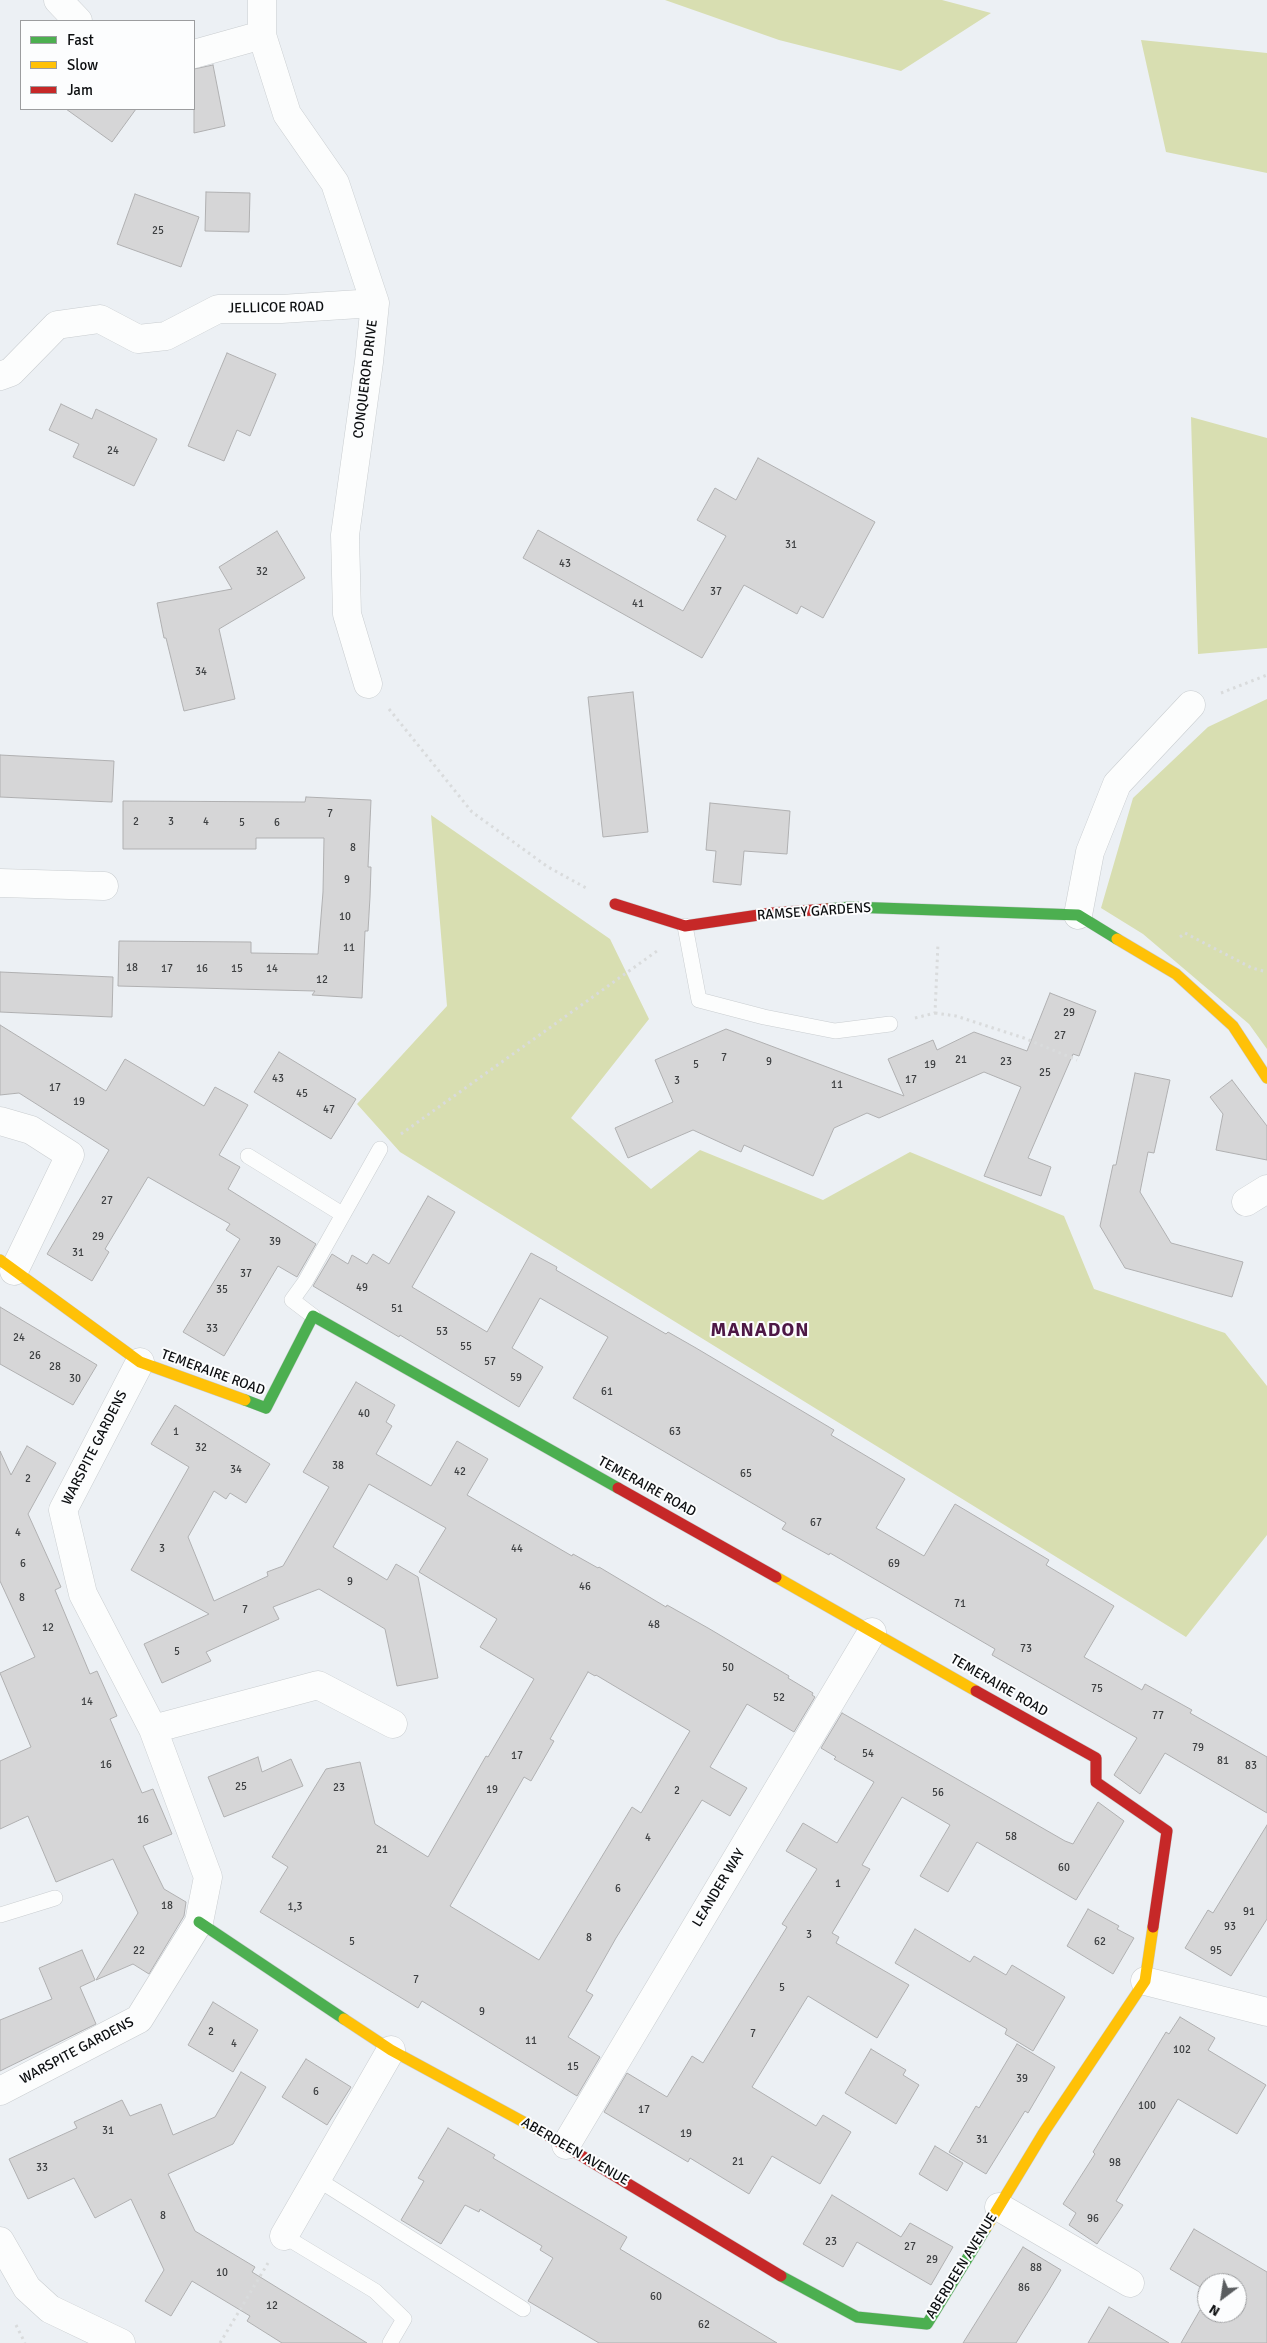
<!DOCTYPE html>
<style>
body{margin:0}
#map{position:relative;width:1267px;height:2343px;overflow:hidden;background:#ecf0f4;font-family:Signika,sans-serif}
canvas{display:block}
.legend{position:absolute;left:20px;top:20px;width:175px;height:90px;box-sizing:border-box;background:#fcfdfe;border:1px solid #9c9d9f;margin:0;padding:6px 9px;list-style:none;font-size:15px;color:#0c0e10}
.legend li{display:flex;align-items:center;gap:10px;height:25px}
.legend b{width:25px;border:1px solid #9c9d9f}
.north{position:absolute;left:1197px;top:2273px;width:50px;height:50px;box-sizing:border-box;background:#fcfdfe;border:1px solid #9c9d9f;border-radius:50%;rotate:211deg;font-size:14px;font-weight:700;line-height:20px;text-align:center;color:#0c0e10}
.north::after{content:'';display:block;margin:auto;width:18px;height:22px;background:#5a5d60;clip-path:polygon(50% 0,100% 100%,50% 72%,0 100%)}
</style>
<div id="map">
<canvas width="1267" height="2343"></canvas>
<ul class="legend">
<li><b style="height:6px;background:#4caf50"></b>Fast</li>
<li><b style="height:6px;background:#ffc107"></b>Slow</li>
<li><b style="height:6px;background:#c62828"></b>Jam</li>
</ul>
<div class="north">N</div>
</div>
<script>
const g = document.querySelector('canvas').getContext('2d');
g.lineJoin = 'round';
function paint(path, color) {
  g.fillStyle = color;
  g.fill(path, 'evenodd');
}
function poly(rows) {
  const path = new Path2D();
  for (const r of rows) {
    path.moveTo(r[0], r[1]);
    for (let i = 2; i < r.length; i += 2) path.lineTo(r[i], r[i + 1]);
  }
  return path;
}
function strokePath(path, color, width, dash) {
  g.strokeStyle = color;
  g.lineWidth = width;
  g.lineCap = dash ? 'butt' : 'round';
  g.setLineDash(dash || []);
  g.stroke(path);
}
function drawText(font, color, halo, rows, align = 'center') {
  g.font = font + ' Signika,sans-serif';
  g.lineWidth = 4;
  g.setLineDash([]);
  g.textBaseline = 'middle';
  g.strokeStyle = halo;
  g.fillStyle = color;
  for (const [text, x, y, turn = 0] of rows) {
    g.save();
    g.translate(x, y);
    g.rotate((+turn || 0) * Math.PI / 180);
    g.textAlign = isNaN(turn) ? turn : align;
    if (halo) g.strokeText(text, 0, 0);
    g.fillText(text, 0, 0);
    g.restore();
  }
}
const green = poly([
 [665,0,942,0,991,13,901,71,779,40],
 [1141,40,1267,53,1267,173,1166,152],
 [1191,417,1267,438,1267,648,1198,654],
 [1267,699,1267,1049,1249,1024,1143,934,1101,908,1133,798,1208,727],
 [431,815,610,939,649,1019,571,1118,651,1189,700,1150,823,1200,910,1152,1064,1216,1094,1289,1225,1333,1267,1386,1267,1535,1186,1637,400,1152,357,1104,447,1006]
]);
const building = poly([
 [213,65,225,126,194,133,194,69,213,65],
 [66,109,136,109,112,142,66,109],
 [206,192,250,193,249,232,205,231,206,192],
 [135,194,199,217,181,267,117,244,135,194],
 [227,353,276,374,250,436,237,430,224,461,188,446,227,353],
 [61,404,92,419,96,409,157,439,134,486,73,457,79,444,49,430,61,404],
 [758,458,875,522,823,618,801,606,797,614,744,585,702,658,523,558,538,530,683,611,726,536,697,520,715,488,736,500,758,458],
 [277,531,305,578,219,629,235,699,184,711,166,638,164,638,157,603,232,589,219,567,277,531],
 [633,692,648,832,603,837,588,697,633,692],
 [0,755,114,761,112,802,0,797,0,755],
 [306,797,371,800,368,867,371,867,370,897,368,931,365,931,362,998,312,995,315,991,118,986,119,941,251,942,251,953,318,954,323,892,324,838,256,838,256,849,123,849,123,801,305,802,306,797],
 [710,803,790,811,787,854,744,851,741,885,713,882,716,851,706,850,710,803],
 [0,972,113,977,112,1017,0,1012,0,972],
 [1050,993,1096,1011,1079,1056,1073,1054,1028,1158,1051,1167,1041,1196,984,1176,1021,1087,984,1072,879,1118,867,1113,834,1128,813,1176,744,1145,741,1152,693,1130,628,1158,615,1128,673,1102,655,1060,726,1029,904,1096,888,1059,933,1040,937,1050,974,1032,1027,1051,1050,993],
 [0,1025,106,1091,125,1059,204,1106,215,1087,248,1105,219,1155,240,1167,228,1189,316,1244,297,1277,278,1266,224,1356,183,1332,240,1239,226,1230,230,1224,148,1177,105,1249,109,1252,92,1281,47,1254,109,1150,19,1093,0,1095,0,1025],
 [279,1052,356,1099,331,1139,254,1092,279,1052],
 [1135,1073,1170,1080,1154,1153,1148,1152,1140,1192,1171,1243,1243,1262,1232,1297,1125,1268,1100,1226,1113,1165,1116,1165,1135,1073],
 [1232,1080,1267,1126,1267,1160,1216,1150,1223,1114,1210,1097,1232,1080],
 [428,1196,455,1212,412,1287,487,1332,531,1253,557,1267,556,1270,666,1334,668,1332,696,1348,834,1430,831,1435,905,1479,876,1528,924,1556,955,1504,1049,1560,1046,1565,1114,1606,1084,1657,1142,1690,1145,1684,1192,1710,1190,1713,1267,1757,1267,1813,1165,1753,1140,1794,1114,1775,1137,1738,992,1655,995,1649,830,1553,829,1555,782,1529,786,1523,573,1398,608,1337,540,1298,512,1348,543,1367,519,1407,400,1335,399,1337,313,1286,332,1254,348,1264,352,1255,367,1264,373,1254,389,1264,428,1196],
 [0,1307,97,1365,73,1405,0,1364,0,1307],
 [356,1382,395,1405,386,1422,392,1426,376,1454,431,1486,457,1441,488,1459,467,1495,572,1556,573,1554,598,1568,599,1567,666,1607,667,1605,708,1628,789,1676,788,1678,813,1693,812,1695,815,1697,794,1732,747,1704,710,1767,747,1788,730,1816,702,1800,616,1938,586,1991,593,1995,568,2037,600,2057,577,2096,422,2001,418,2008,260,1912,288,1867,272,1857,326,1769,360,1762,375,1824,428,1857,486,1756,488,1757,534,1679,480,1647,497,1619,419,1572,446,1528,369,1484,333,1547,387,1580,396,1564,418,1577,438,1678,397,1686,385,1629,319,1589,273,1607,279,1619,206,1652,211,1661,162,1683,144,1644,209,1614,131,1570,189,1467,151,1444,175,1405,270,1464,246,1503,230,1493,226,1499,214,1491,188,1537,214,1601,268,1576,267,1572,283,1566,329,1487,303,1472,356,1382],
 [588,1672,595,1676,596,1675,690,1731,641,1813,632,1807,539,1960,450,1906,524,1777,531,1781,554,1741,550,1739,588,1672],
 [27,1446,56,1463,28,1514,61,1587,55,1590,90,1674,97,1671,117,1716,110,1719,142,1793,153,1789,172,1834,143,1846,164,1889,186,1902,184,1916,149,1974,133,1964,96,1980,138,1913,113,1859,56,1882,28,1816,0,1829,0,1761,31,1747,0,1673,35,1657,0,1581,0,1451,11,1475,27,1446],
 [842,1713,1065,1841,1073,1844,1098,1802,1124,1821,1076,1900,977,1842,948,1892,920,1876,950,1825,902,1797,862,1865,870,1869,832,1933,839,1937,836,1943,909,1985,877,2038,808,1996,752,2087,816,2126,823,2115,851,2132,820,2184,772,2156,749,2194,690,2158,688,2162,604,2112,627,2073,667,2097,692,2056,703,2063,787,1927,782,1924,817,1869,786,1851,803,1823,837,1843,874,1782,834,1759,836,1757,821,1748,842,1713],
 [258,1757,262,1772,291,1759,303,1786,224,1817,208,1777,258,1757],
 [1267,1825,1267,1919,1231,1976,1185,1948,1208,1910,1213,1913,1267,1825],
 [1088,1909,1119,1926,1117,1929,1134,1938,1113,1974,1067,1946,1088,1909],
 [915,1929,970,1962,974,1956,1006,1975,1012,1965,1065,1997,1033,2051,1005,2034,1007,2029,895,1963,915,1929],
 [82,1950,95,1980,80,1987,96,2024,0,2071,0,2020,52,1999,39,1968,82,1950],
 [213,2002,258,2030,233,2072,188,2045,213,2002],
 [1180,2017,1215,2038,1208,2050,1266,2085,1237,2134,1178,2099,1116,2201,1123,2205,1097,2244,1069,2225,1076,2213,1063,2204,1095,2154,1093,2152,1166,2032,1169,2034,1180,2017],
 [1017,2044,1055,2067,1028,2113,1025,2111,986,2174,949,2152,976,2106,979,2108,1017,2044],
 [871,2049,906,2070,903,2075,919,2085,896,2124,845,2093,871,2049],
 [306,2059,351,2087,327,2125,282,2097,306,2059],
 [241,2072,266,2087,233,2144,168,2174,195,2231,255,2267,252,2272,367,2343,282,2343,247,2321,250,2316,192,2281,171,2316,145,2301,164,2270,131,2199,95,2218,74,2178,28,2199,9,2159,77,2128,74,2122,122,2100,130,2116,161,2104,173,2135,215,2117,241,2072],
 [448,2128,495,2155,493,2158,627,2237,620,2249,777,2343,599,2343,528,2301,553,2258,540,2250,542,2246,480,2209,479,2212,465,2205,441,2244,401,2220,424,2181,418,2178,448,2128],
 [935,2146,963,2163,947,2191,919,2174,935,2146],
 [832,2195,901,2237,910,2223,953,2247,931,2285,857,2242,843,2267,803,2244,832,2195],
 [1194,2229,1267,2272,1267,2343,1181,2343,1207,2298,1207,2313,1237,2313,1237,2283,1207,2283,1207,2291,1170,2269,1194,2229],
 [1023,2247,1061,2270,1049,2290,1016,2343,963,2343,1023,2247],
 [1109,2307,1169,2343,1088,2343,1109,2307]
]);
const path = poly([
 [1221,693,1267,675],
 [389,709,472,812,548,867,588,889],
 [1180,937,1185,933,1252,968,1267,972],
 [935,1013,956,1016,1024,1038,1077,1060],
 [915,1018,935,1013,938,943],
 [401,1134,657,951],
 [16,2325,25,2343],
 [220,2343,268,2263]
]);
const lane = poly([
 [685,926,699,1000,764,1017,835,1031,890,1024],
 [248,1156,342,1214],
 [313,1316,292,1300,305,1282,380,1149],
 [0,1915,55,1898],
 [317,2179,523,2309],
 [284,2236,375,2291,404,2319,390,2343]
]);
const street = poly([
 [58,0,78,21],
 [262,0,262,35,287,114,335,183,375,303,369,362,345,535,347,614,368,684],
 [194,54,262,35],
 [0,376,11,372,57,325,100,319,138,339,166,336,218,309,281,309,375,303],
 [0,883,104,886],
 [1078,915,1090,852,1117,784,1191,705],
 [0,1121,31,1130,70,1155,14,1271],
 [1246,1202,1267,1189],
 [153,1729,318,1685,393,1724],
 [1145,1981,1267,2012],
 [0,2091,139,2019,199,1922,208,1877,153,1729,83,1594,63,1510,140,1362],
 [566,2145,872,1632],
 [999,2207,1130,2283],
 [284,2236,391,2050],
 [0,2241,27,2288,50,2309,121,2343]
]);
const fast = poly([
 [827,909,851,907,1078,915,1117,939],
 [245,1400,266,1408,313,1316,618,1488],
 [199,1922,344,2019],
 [781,2276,857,2317,927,2324,986,2228]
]);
const slow = poly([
 [1117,939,1176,974,1233,1026,1267,1078],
 [0,1260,140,1362,245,1400],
 [776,1577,976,1691],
 [344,2019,391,2050,542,2132],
 [986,2228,1044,2132,1145,1981,1153,1927]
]);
const jam = poly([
 [615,904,685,926,772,913,827,909],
 [618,1488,776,1577],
 [976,1691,1096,1758,1096,1782,1167,1831,1153,1927],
 [542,2132,781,2276]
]);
const numberNames = [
 ["25",158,231],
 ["24",113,451],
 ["31",791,545],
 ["43",565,564],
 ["32",262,572],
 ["37",716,592],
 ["41",638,604],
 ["34",201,672],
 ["7",330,814],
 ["2",136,822],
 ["3",171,822],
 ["4",206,822],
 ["5",242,823],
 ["6",277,823],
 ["8",353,848],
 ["9",347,880],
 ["10",345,917],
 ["11",349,948],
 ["18",132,968],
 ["17",167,969],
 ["16",202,969],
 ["15",237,969],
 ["14",272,969],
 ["12",322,980],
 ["29",1069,1013],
 ["27",1060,1036],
 ["7",724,1058],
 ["21",961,1060],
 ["9",769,1062],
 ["23",1006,1062],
 ["5",696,1065],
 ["19",930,1065],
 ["25",1045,1073],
 ["43",278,1079],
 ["17",911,1080],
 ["3",677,1081],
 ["11",837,1085],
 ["17",55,1088],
 ["45",302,1094],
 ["19",79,1102],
 ["47",329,1110],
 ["27",107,1201],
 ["29",98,1237],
 ["39",275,1242],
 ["31",78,1253],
 ["37",246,1274],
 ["49",362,1288],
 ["35",222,1290],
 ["51",397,1309],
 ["33",212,1329],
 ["53",442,1332],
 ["24",19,1338],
 ["55",466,1347],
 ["26",35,1356],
 ["57",490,1362],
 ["28",55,1367],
 ["59",516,1378],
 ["30",75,1379],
 ["61",607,1392],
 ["40",364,1414],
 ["1",176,1432],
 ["63",675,1432],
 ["32",201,1448],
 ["38",338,1466],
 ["34",236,1470],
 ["42",460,1472],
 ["65",746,1474],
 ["2",28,1479],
 ["67",816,1523],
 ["4",18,1533],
 ["3",162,1549],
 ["44",517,1549],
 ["6",23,1564],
 ["69",894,1564],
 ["9",350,1582],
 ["46",585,1587],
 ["8",22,1598],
 ["71",960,1604],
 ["7",245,1610],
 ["48",654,1625],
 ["12",48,1628],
 ["73",1026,1649],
 ["5",177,1652],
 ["50",728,1668],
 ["75",1097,1689],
 ["52",779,1698],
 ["14",87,1702],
 ["77",1158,1716],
 ["79",1198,1748],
 ["54",868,1754],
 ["17",517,1756],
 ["81",1223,1761],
 ["16",106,1765],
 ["83",1251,1766],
 ["25",241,1787],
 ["23",339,1788],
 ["19",492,1790],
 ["2",677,1791],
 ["56",938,1793],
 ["16",143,1820],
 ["58",1011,1837],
 ["4",648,1838],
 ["21",382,1850],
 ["60",1064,1868],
 ["1",838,1884],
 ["6",618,1889],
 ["18",167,1906],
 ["1,3",295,1907],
 ["91",1249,1912],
 ["93",1230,1927],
 ["3",809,1935],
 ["8",589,1938],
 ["5",352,1942],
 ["62",1100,1942],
 ["22",139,1951],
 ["95",1216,1951],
 ["7",416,1980],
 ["5",782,1988],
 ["9",482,2012],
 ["2",211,2032],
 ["7",753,2034],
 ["11",531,2041],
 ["4",234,2044],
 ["102",1182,2050],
 ["15",573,2067],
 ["39",1022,2079],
 ["6",316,2092],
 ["100",1147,2106],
 ["17",644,2110],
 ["31",108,2131],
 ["19",686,2134],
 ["31",982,2140],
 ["21",738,2162],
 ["98",1115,2163],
 ["33",42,2168],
 ["8",163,2216],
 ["96",1093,2219],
 ["23",831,2242],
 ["27",910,2247],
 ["29",932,2260],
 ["88",1036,2268],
 ["10",222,2273],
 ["86",1024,2288],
 ["60",656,2297],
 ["12",272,2306],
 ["62",704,2325]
];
const streetNames = [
 ["JELLICOE ROAD",276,308,-1],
 ["CONQUEROR DRIVE",366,379,-83],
 ["RAMSEY GARDENS",814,912,-4],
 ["TEMERAIRE ROAD",213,1373,20],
 ["WARSPITE GARDENS",95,1448,-63],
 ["TEMERAIRE ROAD",647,1487,29],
 ["TEMERAIRE ROAD",999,1686,30],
 ["LEANDER WAY",719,1888,-59],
 ["WARSPITE GARDENS",77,2051,-28],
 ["ABERDEEN AVENUE",575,2152,30],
 ["ABERDEEN AVENUE",962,2266,-58]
];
const districtNames = [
 ["MANADON",760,1331]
];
paint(green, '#d8deb1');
paint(building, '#d6d6d7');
strokePath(building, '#b0b0b1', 1);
strokePath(lane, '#c9cdd0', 16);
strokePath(street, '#c9cdd0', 29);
strokePath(fast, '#c9cdd0', 12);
strokePath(slow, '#c9cdd0', 12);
strokePath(jam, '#c9cdd0', 12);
strokePath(path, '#d9dbdc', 3, [2.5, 4]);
strokePath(lane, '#fcfdfd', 15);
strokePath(street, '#fcfdfd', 28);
strokePath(fast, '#4caf50', 11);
strokePath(slow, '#ffc107', 11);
strokePath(jam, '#c62828', 11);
drawText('11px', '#3e4042', null, numberNames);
drawText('14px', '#0c0e10', '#fcfdfe', streetNames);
g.letterSpacing = '1px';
drawText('bold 19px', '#4d1845', '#fcfdfe', districtNames);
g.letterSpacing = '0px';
</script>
